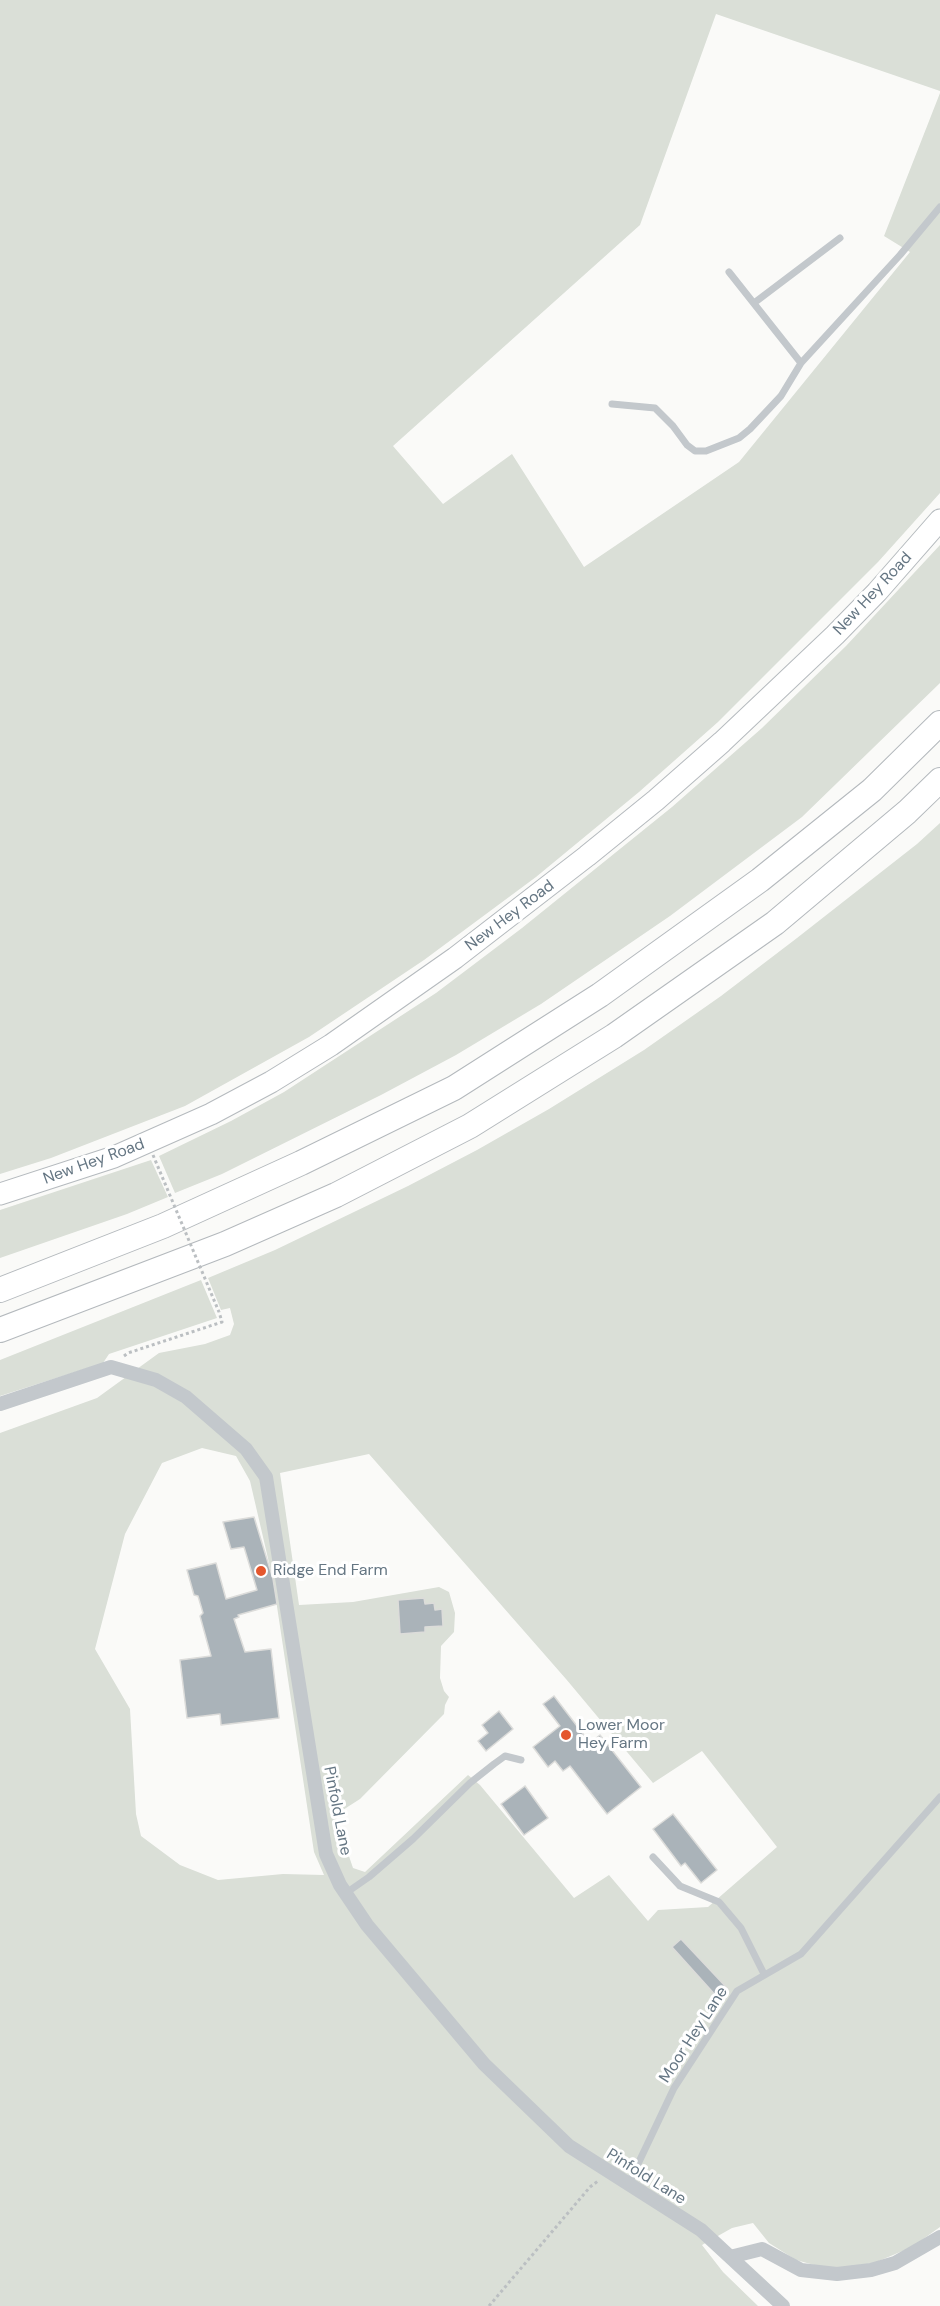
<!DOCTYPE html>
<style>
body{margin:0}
canvas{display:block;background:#fafaf8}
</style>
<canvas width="940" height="2306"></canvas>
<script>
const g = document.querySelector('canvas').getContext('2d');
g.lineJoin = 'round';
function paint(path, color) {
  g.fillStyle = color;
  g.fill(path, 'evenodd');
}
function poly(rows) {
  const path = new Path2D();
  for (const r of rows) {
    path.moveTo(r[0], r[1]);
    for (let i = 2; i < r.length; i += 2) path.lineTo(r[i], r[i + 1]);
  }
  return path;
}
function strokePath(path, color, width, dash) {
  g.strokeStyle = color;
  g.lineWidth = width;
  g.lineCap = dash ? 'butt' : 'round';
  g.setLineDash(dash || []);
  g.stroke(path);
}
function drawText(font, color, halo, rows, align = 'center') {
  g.font = font + ' "DM Sans",sans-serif';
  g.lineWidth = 6;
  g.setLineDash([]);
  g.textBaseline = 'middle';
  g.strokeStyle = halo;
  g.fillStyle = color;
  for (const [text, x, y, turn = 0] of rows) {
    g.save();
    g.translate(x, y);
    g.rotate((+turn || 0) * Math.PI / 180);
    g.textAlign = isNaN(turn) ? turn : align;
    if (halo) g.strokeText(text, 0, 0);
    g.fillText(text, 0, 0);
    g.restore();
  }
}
const green = poly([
 [0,0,940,0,940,91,716,14,640,225,393,446,443,504,512,454,584,567,739,462,910,252,884,236,940,93,940,493,878,562,718,722,639,792,536,877,424,960,309,1037,185,1106,51,1158,0,1174],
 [940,545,940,683,802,817,670,916,541,1004,456,1055,381,1095,222,1174,175,1193,159,1156,231,1121,284,1092,436,993,522,928,672,807,762,728,846,646],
 [940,823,940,2227,912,2247,874,2263,829,2269,796,2260,769,2243,753,2223,732,2228,702,2245,723,2272,758,2306,0,2306,0,1433,97,1398,159,1353,205,1344,230,1335,234,1324,230,1308,221,1310,208,1278,275,1250,408,1186,477,1150,549,1109,644,1050,721,996,797,938,917,844],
 [202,1448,236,1456,250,1481,273,1580,314,1852,324,1875,283,1874,218,1880,180,1865,141,1836,136,1814,130,1709,95,1649,125,1534,162,1463],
 [369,1454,566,1679,653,1783,702,1751,777,1847,708,1907,658,1910,648,1921,609,1875,574,1898,480,1785,468,1775,365,1872,353,1868,335,1815,360,1799,444,1714,445,1705,449,1697,444,1691,440,1678,441,1646,454,1632,455,1613,449,1592,439,1587,353,1602,299,1605,280,1473],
 [151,1160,168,1197,127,1214,0,1258,0,1210],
 [201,1280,217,1318,109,1354,103,1363,0,1396,0,1360]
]);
const building = poly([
 [254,1517,273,1579,277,1604,238,1615,239,1617,234,1619,245,1652,271,1649,279,1718,221,1725,220,1714,187,1718,180,1660,211,1656,200,1616,203,1613,198,1596,194,1595,187,1570,216,1563,226,1599,257,1590,244,1547,231,1549,223,1522,254,1517],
 [424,1598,425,1604,434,1603,435,1610,442,1609,443,1626,425,1627,425,1632,400,1634,398,1600,424,1598],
 [554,1696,590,1743,600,1735,641,1787,607,1814,570,1766,563,1771,555,1761,548,1767,533,1747,560,1726,543,1704,554,1696],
 [499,1711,513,1729,486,1751,478,1741,488,1733,482,1725,499,1711],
 [525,1786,548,1818,524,1835,501,1804,525,1786],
 [673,1814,717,1870,701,1883,685,1863,681,1866,653,1829,673,1814],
 [681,1939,728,1989,718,1998,672,1947,681,1939]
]);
const path = poly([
 [124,1356,128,1353,222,1322,219,1312],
 [489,2306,590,2187,598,2181]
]);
const lane = poly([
 [729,272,801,363,900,255,940,207],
 [754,303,840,238],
 [612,404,655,408,673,426,687,445,695,451,706,451,739,438,750,429,781,396,801,363],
 [653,1857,680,1886,719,1902,741,1928,764,1974],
 [346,1893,369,1877,413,1839,470,1783,494,1764,505,1756,521,1760],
 [628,2185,674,2088,737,1991,801,1954,940,1797]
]);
const street = poly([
 [0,1404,111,1367,156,1380,186,1397,246,1449,266,1477,326,1854,340,1885,367,1925,484,2064,569,2146,701,2230,783,2306],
 [730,2257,762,2249,801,2270,837,2274,871,2270,895,2263,940,2237]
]);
const primary = poly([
 [0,1194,114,1157,211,1114,271,1082,331,1045,455,958,587,856,656,800,722,742,835,635,877,592,940,520]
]);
const highway = poly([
 [0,1290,163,1226,301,1163,454,1088,600,995,760,880,872,790,940,723],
 [0,1330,225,1244,336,1195,470,1126,614,1036,775,923,907,812,940,780]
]);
const pathBridge = poly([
 [153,1155,219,1312]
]);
const markers = [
 [261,1571,6,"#e4572e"],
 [566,1735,6,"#e4572e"]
];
const streetNames = [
 ["New Hey Road",873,594,-47],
 ["New Hey Road",510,916,-37],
 ["New Hey Road",94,1162,-20],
 ["Pinfold Lane",337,1811,79],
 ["Moor Hey Lane",694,2035,-57],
 ["Pinfold Lane",646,2177,32]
];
const poiNames = [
 ["Ridge End Farm",273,1571],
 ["Lower Moor",578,1726],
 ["Hey Farm",578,1744]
];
paint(green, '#dadfd7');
paint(building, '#aab3b9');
strokePath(building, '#dcdcda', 1.5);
strokePath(primary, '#b5babe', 23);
strokePath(highway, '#b4b9bd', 26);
strokePath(path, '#bbbfc2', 3, [3, 3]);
strokePath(lane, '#c3c8cc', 7);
strokePath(street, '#c3c8cc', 14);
strokePath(primary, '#fff', 21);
strokePath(highway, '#fff', 24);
strokePath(pathBridge, '#bbbfc2', 3, [3, 3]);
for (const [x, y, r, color] of markers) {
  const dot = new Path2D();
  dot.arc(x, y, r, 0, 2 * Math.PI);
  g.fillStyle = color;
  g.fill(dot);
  strokePath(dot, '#fff', 2);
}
drawText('16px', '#657683', '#fff', streetNames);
drawText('16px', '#657683', '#fff', poiNames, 'left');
</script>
